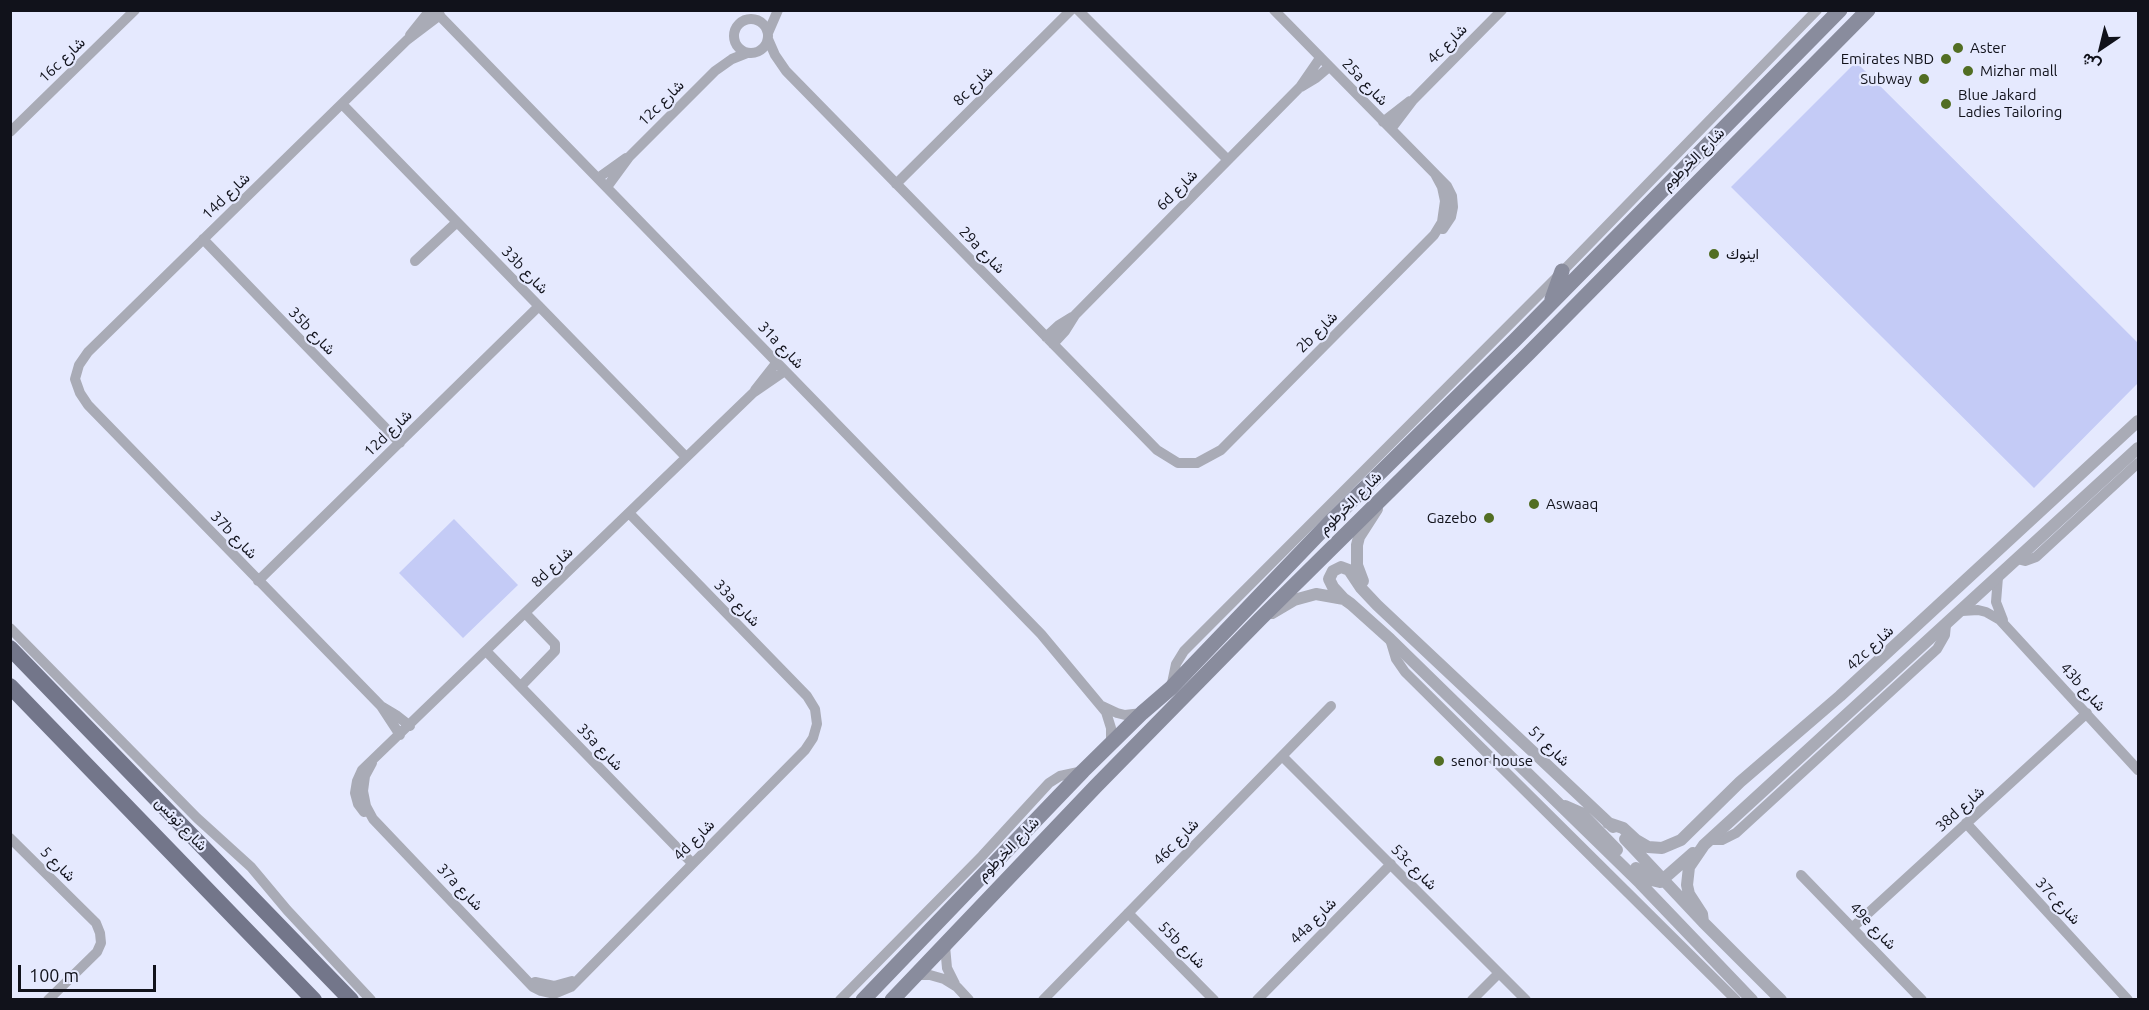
<!DOCTYPE html>
<meta charset="utf-8">
<style>
body{margin:0}
#map{position:relative;width:2149px;height:1010px;overflow:hidden;background:#e5e9fe;font-family:Ubuntu,Vazirmatn,sans-serif}
canvas{display:block}
.frame{position:absolute;inset:0;border:12px solid #11121b;pointer-events:none}
.north{position:absolute;left:2071px;top:18px;width:60px;height:60px;-webkit-text-stroke:4px #e5e9fe;paint-order:stroke;rotate:215deg;font-size:16px;font-weight:700;line-height:24px;text-align:center;color:#11121b}
.north::after{content:'';display:block;margin:auto;width:21px;height:27px;background:#11121b;clip-path:polygon(50% 0,100% 100%,50% 72%,0 100%)}
.scale{position:absolute;left:18px;top:965px;width:138px;height:27px;box-sizing:border-box;border:3px solid #11121b;border-top:0;padding-left:8px;font-size:18px;line-height:21px;white-space:nowrap;color:#11121b;-webkit-text-stroke:4px #e5e9fe;paint-order:stroke}
</style>
<div id="map">
<canvas width="2149" height="1010"></canvas>
<div class="frame"></div>
<div class="north">ش</div>
<div class="scale">100 m</div>
</div>
<script>
const g = document.querySelector('canvas').getContext('2d');
g.lineJoin = 'round';
function paint(path, color) {
  g.fillStyle = color;
  g.fill(path, 'evenodd');
}
function poly(rows) {
  const path = new Path2D();
  for (const r of rows) {
    if (r.length === 3) {
      path.moveTo(r[0] + r[2], r[1]);
      path.arc(r[0], r[1], r[2], 0, 2 * Math.PI);
      continue;
    }
    path.moveTo(r[0], r[1]);
    for (let i = 2; i < r.length; i += 2) path.lineTo(r[i], r[i + 1]);
  }
  return path;
}
function strokePath(path, color, width, dash) {
  g.strokeStyle = color;
  g.lineWidth = width;
  g.lineCap = dash ? 'butt' : 'round';
  g.setLineDash(dash || []);
  g.stroke(path);
}
function drawText(font, color, halo, rows, align = 'center') {
  g.font = font + ' Ubuntu,Vazirmatn,sans-serif';
  g.lineWidth = 4.5;
  g.setLineDash([]);
  g.textBaseline = 'middle';
  g.strokeStyle = halo;
  g.fillStyle = color;
  for (const [text, x, y, turn = 0] of rows) {
    g.save();
    g.translate(x, y);
    g.rotate((+turn || 0) * Math.PI / 180);
    g.textAlign = isNaN(turn) ? turn : align;
    if (halo) g.strokeText(text, 0, 0);
    g.fillText(text, 0, 0);
    g.restore();
  }
}
const green = poly([
 [1856,62,2138,343,2138,383,2034,488,1731,187],
 [454,519,518,585,463,638,399,573]
]);
const minor = poly([
 [1078,10,1228,160],
 [1274,10,1447,186,1452,196,1453,207,1451,217,1443,229],
 [435,11,1041,634,1106,712,1111,728,1111,742],
 [751,36,17],
 [768,33,778,10],
 [410,35,430,10],
 [768,39,775,55,786,71,1157,450,1178,463,1197,463,1221,450,1434,235,1442,222,1445,201,1442,187,1435,174],
 [1301,87,1316,78,1329,67],
 [342,104,686,457],
 [1383,122,1410,101],
 [1391,129,1413,100,1502,10],
 [10,132,135,10],
 [598,178,626,158],
 [896,184,1071,10],
 [607,187,629,157,715,71,732,59,747,53],
 [203,239,400,443],
 [415,261,457,222],
 [1046,337,1059,325,1072,317],
 [1053,344,1065,331,1075,315,1300,87,1320,58],
 [755,390,777,362],
 [2017,559,2025,561,2036,557,2138,463],
 [1998,577,1996,602,2003,620],
 [258,581,539,306],
 [1962,611,1978,610,1986,612,2000,620,2138,770],
 [10,628,197,818,251,867,287,910,371,1000],
 [1390,639,1396,659,1405,672,1736,1000],
 [487,652,692,863],
 [521,686,555,651,555,644,526,614],
 [1171,688,1176,664,1184,651,1555,279,1817,10],
 [381,706,396,715,410,726],
 [1102,706,1117,713,1125,715,1142,713],
 [400,735,381,706,88,405,80,393,75,379,79,365,88,352,407,40,440,15],
 [1282,756,1526,1000],
 [372,763,365,776,363,791,366,806,373,819,533,987,541,991,554,994,571,987,805,750,813,738,817,724,815,709,807,696,629,513],
 [364,812,358,804,355,793,357,781,362,770,753,393,785,371],
 [1966,823,2128,1000],
 [10,838,96,923,100,933,101,943,97,952,48,1000],
 [1709,840,1722,840,1736,833,1937,649,1945,635,1946,625],
 [1801,875,1922,1000],
 [1128,913,1214,1000],
 [1853,927,2087,713],
 [945,946,947,968,955,984],
 [916,975,930,975,944,979,957,987,969,1000],
 [535,982,554,986,572,981],
 [840,1000,982,856,1049,783,1060,776,1083,771],
 [1043,1000,1331,706],
 [1257,1000,1391,864],
 [1472,1000,1499,973]
]);
const tertiary = poly([
 [1363,581,1357,565,1357,545,1359,537,1377,509],
 [1344,599,1333,587,1329,579,1333,571,1341,567,1349,570,1361,588,1377,605,1613,827],
 [1272,613,1294,600,1316,594,1344,599,1351,604,1390,639,1640,883,1752,1000],
 [1565,806,1581,813,1617,850],
 [1608,823,1623,828,1636,840,1648,847,1662,848,1681,840,1740,782,1840,696,2138,421],
 [1625,839,1703,922,1781,1000],
 [1636,868,1647,879,1660,882,1693,853],
 [1703,922,1702,914,1689,894,1687,885,1689,867,1704,845,2138,448]
]);
const secondary = poly([
 [1552,299,1562,271],
 [863,1000,1083,771,1142,713,1171,688,1332,520,1515,340,1840,10],
 [892,1000,1096,786,1260,619,1528,354,1868,10]
]);
const primary = poly([
 [10,648,351,1000],
 [10,686,314,1000]
]);
const markers = [
 [1958,48,6,"#526e23"],
 [1946,59,6,"#526e23"],
 [1968,71,6,"#526e23"],
 [1924,79,6,"#526e23"],
 [1946,104,6,"#526e23"],
 [1714,254,6,"#526e23"],
 [1534,504,6,"#526e23"],
 [1489,518,6,"#526e23"],
 [1439,761,6,"#526e23"]
];
const streetNames = [
 ["4c شارع",1447,44,-45],
 ["16c شارع",62,60,-44],
 ["25a شارع",1365,82,46],
 ["8c شارع",973,86,-45],
 ["12c شارع",661,103,-45],
 ["شارع الخرطوم",1693,159,-45],
 ["6d شارع",1177,190,-45],
 ["14d شارع",226,196,-44],
 ["29a شارع",982,250,46],
 ["33b شارع",525,270,46],
 ["35b شارع",312,331,46],
 ["2b شارع",1317,332,-45],
 ["31a شارع",781,345,46],
 ["12d شارع",388,433,-44],
 ["شارع الخرطوم",1350,503,-45],
 ["37b شارع",234,535,46],
 ["8d شارع",552,567,-44],
 ["33a شارع",737,603,46],
 ["42c شارع",1870,648,-43],
 ["43b شارع",2083,687,48],
 ["شارع 51",1549,746,44],
 ["35a شارع",600,747,46],
 ["38d شارع",1960,809,-42],
 ["شارع تونس",181,824,46],
 ["4d شارع",694,840,-45],
 ["46c شارع",1176,842,-46],
 ["شارع الخرطوم",1008,849,-46],
 ["شارع 5",58,864,45],
 ["53c شارع",1414,867,45],
 ["37a شارع",460,887,46],
 ["37c شارع",2058,901,47],
 ["44a شارع",1313,921,-45],
 ["49e شارع",1873,926,46],
 ["55b شارع",1182,945,45]
];
const poiNames = [
 ["Aster",1970,48],
 ["Emirates NBD",1934,59,"right"],
 ["Mizhar mall",1980,71],
 ["Subway",1912,79,"right"],
 ["Blue Jakard",1958,95],
 ["Ladies Tailoring",1958,112],
 ["اينوك",1726,254],
 ["Aswaaq",1546,504],
 ["Gazebo",1477,518,"right"],
 ["senor house",1451,761]
];
paint(green, '#c4cbf6');
strokePath(minor, '#a9abb6', 10);
strokePath(tertiary, '#a9abb6', 12);
strokePath(secondary, '#898c9d', 15);
strokePath(primary, '#73768a', 16);
for (const [x, y, r, color] of markers) {
  const dot = new Path2D();
  dot.arc(x, y, r, 0, 2 * Math.PI);
  g.fillStyle = color;
  g.fill(dot);
  strokePath(dot, '#e5e9fe', 2);
}
drawText('15px', '#11121b', '#e5e9fe', streetNames);
drawText('15px', '#11121b', '#e5e9fe', poiNames, 'left');
</script>
